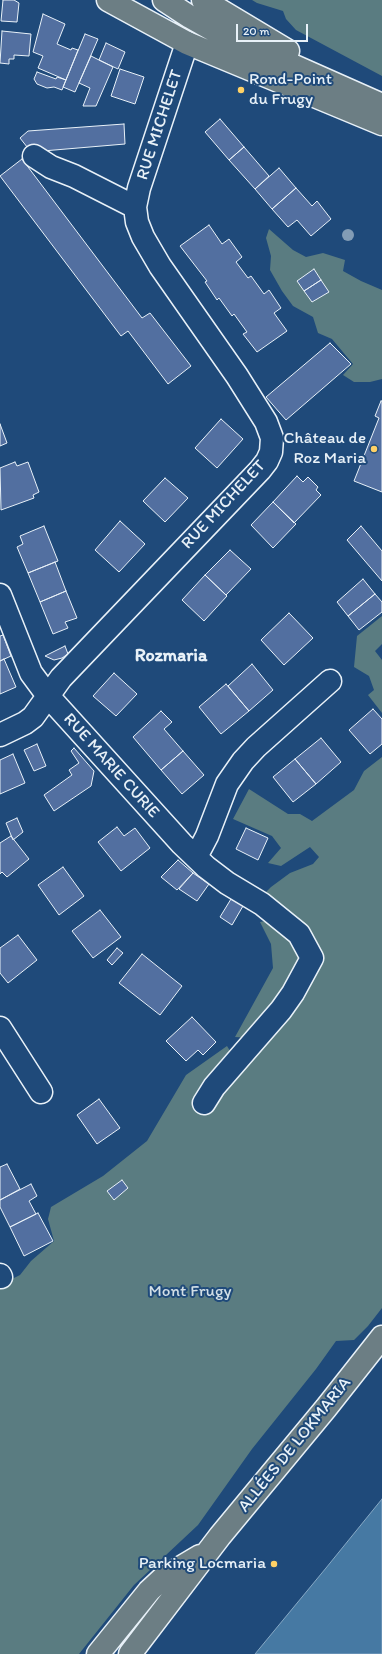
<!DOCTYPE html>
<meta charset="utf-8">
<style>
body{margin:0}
#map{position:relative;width:382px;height:1654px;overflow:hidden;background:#1f4a7a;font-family:Itim,sans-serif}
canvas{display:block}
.scale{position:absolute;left:236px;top:24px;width:72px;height:18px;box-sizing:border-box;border:2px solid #e8f1f8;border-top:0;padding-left:5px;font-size:12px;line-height:14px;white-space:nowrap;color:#e8f1f8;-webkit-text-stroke:3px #1f4a7a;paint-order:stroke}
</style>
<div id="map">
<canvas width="382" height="1654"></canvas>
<div class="scale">20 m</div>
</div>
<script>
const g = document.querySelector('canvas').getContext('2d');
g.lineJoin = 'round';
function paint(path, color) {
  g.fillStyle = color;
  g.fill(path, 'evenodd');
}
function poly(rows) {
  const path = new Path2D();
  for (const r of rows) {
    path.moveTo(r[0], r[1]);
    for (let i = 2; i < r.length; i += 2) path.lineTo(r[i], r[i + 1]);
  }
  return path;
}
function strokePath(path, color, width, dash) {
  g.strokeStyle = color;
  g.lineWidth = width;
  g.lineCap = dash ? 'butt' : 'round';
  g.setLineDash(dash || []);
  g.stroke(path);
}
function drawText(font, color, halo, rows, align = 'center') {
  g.font = font + ' Itim,sans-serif';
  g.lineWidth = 4;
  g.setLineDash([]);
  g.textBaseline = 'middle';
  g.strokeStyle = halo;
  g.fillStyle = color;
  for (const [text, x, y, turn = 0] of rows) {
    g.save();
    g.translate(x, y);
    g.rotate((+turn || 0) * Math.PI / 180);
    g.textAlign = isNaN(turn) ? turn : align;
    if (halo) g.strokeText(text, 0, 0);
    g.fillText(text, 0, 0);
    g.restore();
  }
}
const green = poly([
 [252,0,382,0,382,76,296,30,286,19,283,11,257,3],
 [269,229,293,250,306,257,323,253,345,260,343,271,361,281,382,290,382,379,370,382,354,382,343,375,353,364,332,339,318,333,313,317,293,306,282,291,270,270,271,256,266,238],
 [382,616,382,644,375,651,382,660,382,713,368,695,374,690,369,676,354,667,357,636],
 [382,757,382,1308,368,1326,354,1340,336,1341,316,1369,252,1449,198,1525,134,1585,79,1654,0,1654,0,1285,20,1275,31,1261,54,1241,48,1219,51,1207,103,1176,147,1141,186,1075,227,1046,240,1067,251,1038,235,1037,273,968,271,944,260,922,290,916,262,896,271,887,290,873,313,864,319,857,310,847,281,866,268,863,281,848,272,836,233,819,249,789,288,814,300,814,312,821,354,790,364,771]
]);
const water = poly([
 [382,1499,382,1654,255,1654,326,1568,382,1499]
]);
const building = poly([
 [3,0,14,0,19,3,17,22,1,21,3,0],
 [43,14,65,24,57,44,71,50,72,48,78,50,66,80,38,68,43,56,33,52,43,14],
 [2,31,31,34,29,56,14,55,14,59,9,59,9,64,0,63,2,31],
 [85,34,98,39,75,92,63,87,85,34],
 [106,43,125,52,118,69,99,60,106,43],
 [91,56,113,67,96,106,83,106,90,88,79,83,91,56],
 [120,69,144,77,135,104,111,96,120,69],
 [37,72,56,79,57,77,66,80,62,90,54,87,47,88,37,84,34,79,37,72],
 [220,119,244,147,229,160,205,132,220,119],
 [124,124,125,144,31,152,20,138,28,131,124,124],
 [244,147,269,176,255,189,229,160,244,147],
 [22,159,142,318,150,313,191,366,168,384,128,331,121,336,0,176,22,159],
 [279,168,296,188,272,209,255,189,279,168],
 [296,188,312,206,317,201,331,219,311,236,297,220,288,227,272,209,296,188],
 [209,225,222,244,229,239,242,257,236,262,248,278,251,276,264,294,269,290,281,308,274,313,287,331,257,352,243,334,247,332,234,314,232,316,219,298,217,300,205,282,207,281,180,246,209,225],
 [314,269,321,280,304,291,297,281,314,269],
 [321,280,329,292,312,302,304,291,321,280],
 [330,343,351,364,286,420,266,397,330,343],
 [381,401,382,401,382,492,354,481,379,418,375,416,381,401],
 [221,419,243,439,217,468,195,448,221,419],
 [0,424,7,443,0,446,0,424],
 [15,462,17,466,28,462,39,492,33,495,34,498,1,510,0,468,15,462],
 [297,476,303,482,308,477,318,487,316,490,321,495,294,523,273,502,297,476],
 [165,478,188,498,165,522,143,501,165,478],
 [273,502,296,524,273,548,251,525,273,502],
 [120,521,145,544,119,572,95,550,120,521],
 [44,526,58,561,28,573,17,547,23,544,20,536,44,526],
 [361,526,382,551,382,581,347,540,361,526],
 [230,550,251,569,226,595,205,575,230,550],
 [55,562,66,591,40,602,28,573,55,562],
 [205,575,227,596,204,621,182,600,205,575],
 [363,579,375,594,348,616,337,602,363,579],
 [66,591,77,618,65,622,68,628,53,634,40,602,66,591],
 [375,594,382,602,382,612,359,630,348,616,375,594],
 [289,613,313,638,284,665,261,640,289,613],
 [3,635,11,656,0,661,0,636,3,635],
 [65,646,68,654,62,658,54,660,45,656,65,646],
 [4,659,16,687,0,694,0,661,4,659],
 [252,664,273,690,249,711,228,686,252,664],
 [114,673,137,694,116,716,93,696,114,673],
 [226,684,249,711,221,734,199,707,226,684],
 [373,709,382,719,382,744,370,754,349,730,373,709],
 [161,711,172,722,164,729,183,751,161,770,133,737,161,711],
 [321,738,341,762,316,784,295,759,321,738],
 [37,744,46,766,34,771,24,750,37,744],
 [74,748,94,771,91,786,54,811,44,795,72,775,69,770,79,763,71,751,74,748],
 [183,751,204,775,182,794,161,770,183,751],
 [13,754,25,783,0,794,0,760,13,754],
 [295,759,316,784,293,802,273,777,295,759],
 [17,818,23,832,13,840,6,823,17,818],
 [117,827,124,836,135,828,150,848,121,871,98,842,117,827],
 [246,828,268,838,258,860,236,849,246,828],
 [11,836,29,859,7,877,2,872,0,874,0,843,11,836],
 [178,860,193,873,177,890,161,877,178,860],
 [63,867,84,896,59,915,38,885,63,867],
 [193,873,209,884,197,901,179,889,193,873],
 [231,899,243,906,232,925,220,917,231,899],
 [100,910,121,937,93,958,72,931,100,910],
 [18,935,37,960,8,983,0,973,0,948,18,935],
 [117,948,123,953,112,965,107,960,117,948],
 [142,954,182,986,160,1015,119,983,142,954],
 [192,1017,216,1042,203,1055,198,1050,186,1061,166,1041,192,1017],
 [99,1099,120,1128,97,1144,77,1115,99,1099],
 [7,1164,20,1189,0,1200,0,1167,7,1164],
 [122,1180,128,1188,114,1200,107,1191,122,1180],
 [31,1184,37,1196,29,1201,36,1214,10,1227,0,1207,0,1200,31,1184],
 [38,1213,53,1241,24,1256,10,1227,38,1213]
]);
const minor = poly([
 [34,156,51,167,74,176,135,207],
 [0,595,31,673,48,696,182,844,206,867,227,883,262,904,299,934,312,958,293,993,281,1010,214,1087,204,1103],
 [0,735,25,723,33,717,61,678,260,470,267,461,271,452,272,438,266,422,237,376,160,266,143,237,137,222,135,207,139,188,187,43],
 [196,857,207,836,227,784,243,761,256,747,330,681],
 [0,1028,41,1092],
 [0,1275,1,1277]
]);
const major = poly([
 [108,0,187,43,382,124],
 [164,0,190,17,213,30,382,105],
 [203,0,288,51],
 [98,1654,149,1591,163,1578,200,1556],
 [130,1654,220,1536,326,1408,382,1337]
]);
const trees = [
 [348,235]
];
const markers = [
 [241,90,4,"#ffd166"],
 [374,449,4,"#ffd166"],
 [274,1564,4,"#ffd166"]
];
const poiNames = [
 ["Rond-Point",249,80,"left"],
 ["du Frugy",249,100,"left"],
 ["Château de",366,439],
 ["Roz Maria",366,459],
 ["Parking Locmaria",266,1564]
];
const streetNames = [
 ["RUE MICHELET",160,125,-72],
 ["RUE MICHELET",224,505,-47],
 ["RUE MARIE CURIE",111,766,48],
 ["ALLÉES DE LOKMARIA",295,1445,-51]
];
const parkNames = [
 ["Mont Frugy",190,1292]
];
const neighbourhoodNames = [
 ["Rozmaria",171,656]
];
paint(green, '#5a7c81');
paint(water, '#4679a3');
strokePath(water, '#87a9c5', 1);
paint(building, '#526fa0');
strokePath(building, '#e8f1f8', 1);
strokePath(minor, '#e8f1f8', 25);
strokePath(major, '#e8f1f8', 25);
strokePath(minor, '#1f4a7a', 22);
strokePath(major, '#6c7e84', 22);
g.fillStyle = '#829cb5';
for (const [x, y] of trees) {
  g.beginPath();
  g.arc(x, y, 6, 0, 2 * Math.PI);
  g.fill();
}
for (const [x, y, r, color] of markers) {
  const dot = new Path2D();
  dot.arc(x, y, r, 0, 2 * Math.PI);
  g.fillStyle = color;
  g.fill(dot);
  strokePath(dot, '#1f4a7a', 1.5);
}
drawText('17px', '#e8f1f8', '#1f4a7a', poiNames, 'right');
drawText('17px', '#e8f1f8', '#1f4a7a', streetNames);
drawText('17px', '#d3dfe6', '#1f4a7a', parkNames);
drawText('bold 18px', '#e8f1f8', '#1f4a7a', neighbourhoodNames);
</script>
